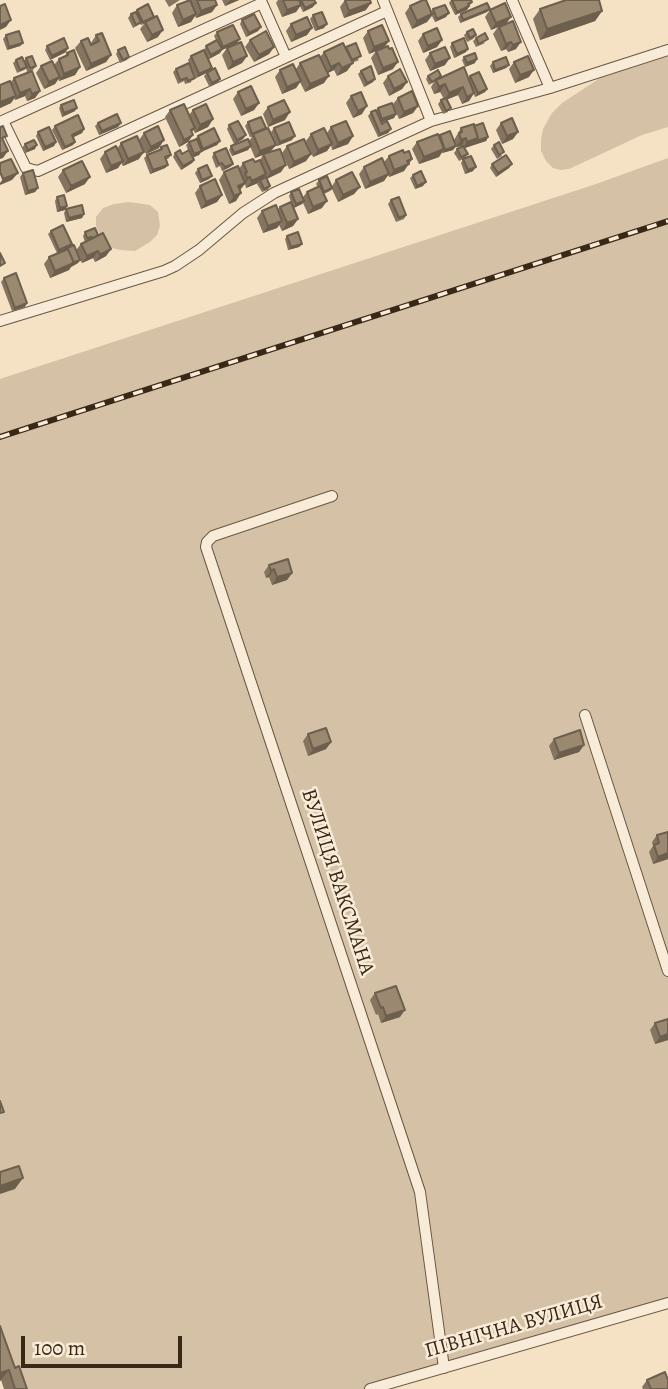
<!DOCTYPE html>
<meta charset="utf-8">
<style>
body{margin:0}
#map{position:relative;width:668px;height:1389px;overflow:hidden;background:#f5e1c4;font-family:Alegreya,serif}
canvas{display:block}
.scale{position:absolute;left:21px;top:1336px;width:161px;height:32px;box-sizing:border-box;border:4px solid #3a2816;border-top:0;padding-left:9px;font-size:21px;line-height:24px;white-space:nowrap;color:#3a2816;-webkit-text-stroke:5px #f8ecd9;paint-order:stroke}
</style>
<div id="map">
<canvas width="668" height="1389"></canvas>
<div class="scale">100 m</div>
</div>
<script>
const g = document.querySelector('canvas').getContext('2d');
g.lineJoin = 'round';
function paint(path, color) {
  g.fillStyle = color;
  g.fill(path, 'evenodd');
}
function poly(rows) {
  const path = new Path2D();
  for (const r of rows) {
    path.moveTo(r[0], r[1]);
    for (let i = 2; i < r.length; i += 2) path.lineTo(r[i], r[i + 1]);
  }
  return path;
}
function strokePath(path, color, width, dash) {
  g.strokeStyle = color;
  g.lineWidth = width;
  g.lineCap = dash ? 'butt' : 'round';
  g.setLineDash(dash || []);
  g.stroke(path);
}
function drawText(font, color, halo, rows, align = 'center') {
  g.font = font + ' Alegreya,serif';
  g.lineWidth = 5;
  g.setLineDash([]);
  g.textBaseline = 'middle';
  g.strokeStyle = halo;
  g.fillStyle = color;
  for (const [text, x, y, turn = 0] of rows) {
    g.save();
    g.translate(x, y);
    g.rotate((+turn || 0) * Math.PI / 180);
    g.textAlign = isNaN(turn) ? turn : align;
    if (halo) g.strokeText(text, 0, 0);
    g.fillText(text, 0, 0);
    g.restore();
  }
}
const green = poly([
 [668,56,668,127,642,135,569,169,560,170,553,168,546,161,541,151,541,139,543,129,552,113,562,103,600,78],
 [668,158,668,1303,369,1389,15,1389,0,1349,0,379,596,184],
 [129,202,150,205,158,212,160,226,157,235,150,242,135,251,120,250,109,247,102,239,96,226,96,217,103,208,114,204]
]);
const minor = poly([
 [383,0,431,121],
 [512,0,550,88],
 [3,121,26,168,38,171,387,11],
 [0,122,262,3,286,57],
 [0,321,164,271,175,266,199,250,243,213,274,193,431,121,550,88,668,50],
 [332,496,213,536,207,542,206,547,420,1192,444,1368],
 [585,715,668,971],
 [370,1389,668,1303]
]);
const rail = poly([
 [0,437,668,221]
]);
const wall = poly([
 [165,0,180,0,169,7],
 [191,0,215,0,217,5,212,12,196,18,195,16,191,22,178,27,172,13,177,5],
 [222,0,239,0,225,6],
 [278,0,314,0,313,7,303,12,300,6,296,12,282,17,276,3],
 [345,0,366,10,344,18,340,7],
 [451,0,471,0,472,2,467,10,455,15,449,3],
 [410,6,431,12,433,9,446,17,435,22,432,16,427,22,412,29,405,13],
 [540,9,602,11,595,21,540,40,533,19],
 [137,10,153,18,158,37,147,42,140,29,144,24,141,25,140,24,133,28,128,18,131,14,136,12],
 [490,10,506,24,516,49,508,52,506,49,501,51,493,34,498,27,491,30,485,17],
 [487,12,460,23,458,17,461,14],
 [313,15,324,28,315,31,310,19],
 [242,20,261,27,258,31,246,37,240,24],
 [291,24,312,28,307,35,291,42,286,31],
 [368,31,389,41,384,48,393,69,378,75,371,58,376,51,369,54,363,38],
 [217,32,237,43,222,50,220,53,209,59,212,68,210,71,220,79,218,82,209,86,204,76,207,73,196,78,188,60,191,56,204,50,206,46,216,40,214,36],
 [467,32,476,35,473,39,467,42,464,35],
 [423,34,442,40,437,47,423,53,418,41],
 [6,35,23,43,20,46,7,50,3,39],
 [96,35,111,55,106,62,86,71,75,48,81,41,92,44,91,43],
 [476,38,485,43,476,47,473,41],
 [250,40,274,47,269,54,254,62,245,47],
 [452,43,466,52,454,58,450,47],
 [47,46,66,52,50,60,45,50],
 [346,47,359,60,352,63,347,71,337,76,334,70,327,73,324,83,305,92,300,82,296,88,282,94,275,77,280,70,296,69,300,63,320,57,324,52,345,48],
 [227,48,247,56,242,63,228,70,222,55],
 [118,50,129,57,127,60,120,63,116,54],
 [67,53,80,67,75,75,59,81,58,78,55,84,44,89,36,73,41,66,54,65,59,59,64,57],
 [430,53,445,65,430,71,425,60],
 [464,57,475,63,465,67,462,60],
 [26,58,36,66,33,70,27,72,26,68,24,70,17,73,13,63,16,60,24,61],
 [493,62,509,65,506,68,493,73,490,66],
 [514,62,529,77,515,83,509,69],
 [176,69,192,82,185,84,184,81,178,84,173,72],
 [361,71,373,82,364,87,358,74],
 [388,76,407,82,402,89,389,96,383,83],
 [428,76,440,78,468,79,470,76,487,89,485,92,475,97,473,92,474,93,469,101,462,104,458,95,447,99,448,112,443,114,438,104,441,100,444,99,440,92,434,94,431,87,434,82,429,85,426,79],
 [14,78,40,91,35,98,27,101,25,96,15,100,14,98,11,103,0,108,0,85,10,83],
 [238,92,259,103,254,110,241,116,233,99],
 [351,96,362,114,353,118,346,103],
 [398,98,418,106,413,113,399,119,395,110,396,114,394,118,381,123,391,129,388,133,378,137,368,116,371,112,376,111,378,108,393,104],
 [61,105,75,111,62,117,59,108],
 [268,107,285,120,268,127,263,114],
 [170,110,189,115,193,110,213,119,208,127,195,133,193,130,192,132,193,135,188,142,179,147,165,117],
 [248,122,266,128,276,145,270,152,281,172,267,179,270,186,268,190,262,192,257,184,258,183,246,188,245,184,240,190,236,201,229,204,219,180,224,172,239,169,243,163,255,162,260,160,263,155,255,158,250,146,248,150,232,156,229,150,231,146,249,141,252,137,250,137,245,126],
 [98,123,121,123,118,127,99,135,95,126],
 [501,123,518,132,513,139,502,144,496,130],
 [229,125,246,135,243,139,234,144,227,129],
 [55,126,84,129,82,133,73,137,73,145,62,150,52,130],
 [474,126,488,137,486,141,464,148,468,154,465,158,459,161,454,153,457,149,461,147,461,146,456,147,456,146,453,150,442,153,442,152,439,157,419,164,412,149,417,142,439,136,440,135,454,140,461,128],
 [331,127,353,136,348,144,332,150,331,145,327,151,313,157,306,141,311,134,327,133],
 [274,128,292,140,277,146,271,132],
 [38,132,56,142,54,146,43,151,36,136],
 [144,133,159,148,146,154,139,140],
 [198,136,220,141,217,145,201,152,199,155,193,157,194,160,192,163,181,170,173,157,175,153,182,154,188,150,186,145,189,142,195,139],
 [121,143,139,159,123,166,121,163,118,168,106,173,100,159,105,152,117,149],
 [25,144,35,149,25,153,22,148],
 [494,145,502,156,497,159,491,149],
 [287,146,311,154,306,161,289,169,282,153],
 [161,147,171,155,168,159,166,159,168,165,165,168,150,174,144,158,147,155,158,151],
 [214,153,233,164,230,167,222,171,220,166,216,168,212,157],
 [404,153,412,159,404,171,389,177,388,174,384,181,365,189,359,174,364,167,384,162,389,156],
 [463,159,473,171,465,174,461,163],
 [492,164,512,164,509,168,496,177,490,168],
 [198,169,209,179,200,183,195,173],
 [63,170,85,184,66,193,58,177],
 [23,173,38,188,35,192,25,195,20,177],
 [413,175,423,186,415,189,410,178],
 [319,180,332,186,336,180,360,187,354,194,338,202,332,189,330,191,324,194,322,208,308,214,303,203,302,204,294,208,298,219,293,226,282,231,279,225,277,228,263,233,257,218,262,211,278,209,280,207,291,202,289,196,291,192,303,197,307,192,318,187,316,184],
 [200,186,222,195,217,202,201,209,195,193],
 [57,197,65,210,57,212,55,201],
 [391,200,406,215,404,219,396,222,388,204],
 [66,209,84,214,82,218,66,222,64,213],
 [51,231,72,244,70,247,76,250,81,244,85,242,83,236,85,232,98,236,111,249,106,256,95,262,93,258,82,263,80,260,78,263,71,267,69,270,50,278,44,264,49,257,65,249,57,253,48,234],
 [287,236,302,244,299,247,288,250,285,239],
 [4,278,25,307,12,311,1,282],
 [269,565,292,573,287,580,272,585,269,577,266,578,264,572],
 [308,734,331,742,326,749,308,756,303,741],
 [554,739,584,745,579,752,554,760,549,746],
 [668,832,668,859,653,864,649,852,653,846,652,842,657,835],
 [375,993,400,1017,381,1023,378,1014,376,1015,370,1000],
 [668,1019,668,1040,655,1044,650,1030,655,1023],
 [0,1326,15,1368,27,1389,4,1389,1,1380,0,1381],
 [647,1380,668,1389,643,1389,642,1387]
]);
const shadedWall = poly([
 [230,0,239,0,225,6],
 [316,3,313,7,303,12,305,8],
 [371,3,366,10,344,18,349,11],
 [217,5,212,12,196,18,201,11],
 [301,5,296,12,282,17,287,10],
 [469,6,467,10,455,15,457,12],
 [490,9,487,12,460,23,463,20],
 [602,11,595,21,540,40,547,29],
 [449,13,446,17,435,22,437,19],
 [196,14,191,22,178,27,183,20],
 [432,14,427,22,412,29,417,21],
 [511,17,506,24,491,30,496,23],
 [11,20,6,27,0,30,0,25],
 [327,24,324,28,315,31,318,28],
 [261,27,258,31,246,37,249,33],
 [312,28,307,35,291,42,296,35],
 [163,30,158,37,147,42,152,35],
 [240,39,237,43,222,50,220,53,209,59,211,55,221,50,223,47],
 [442,40,437,47,423,53,428,46],
 [389,41,383,48,369,54,374,47],
 [511,42,506,49,501,51,506,44],
 [521,42,516,49,508,52,513,45],
 [23,43,20,46,7,50,9,47],
 [274,47,269,54,254,62,259,55],
 [68,48,66,52,50,60,52,56],
 [468,49,466,52,454,58,457,54],
 [111,55,106,62,86,71,91,64],
 [247,56,242,63,228,70,233,62],
 [450,58,445,65,430,71,435,64],
 [477,59,475,63,465,67,467,63],
 [398,62,393,69,378,75,383,68],
 [339,63,334,70,326,74,331,67],
 [353,63,347,71,337,76,342,68],
 [509,65,506,68,493,73,495,70],
 [80,67,75,75,59,81,64,74],
 [212,68,210,71,196,78,199,74],
 [534,70,529,77,515,83,520,75],
 [329,76,324,83,305,92,310,84],
 [60,77,55,84,44,89,49,82],
 [220,79,218,82,209,86,212,83],
 [375,79,373,82,364,87,367,83],
 [301,81,296,88,282,94,287,87],
 [407,82,402,89,389,96,394,89],
 [445,84,440,92,434,94,439,87],
 [463,87,458,95,444,101,449,93],
 [30,89,25,96,15,100,20,93],
 [487,89,485,92,475,97,478,93],
 [40,91,35,98,27,101,32,94],
 [474,93,469,101,462,104,467,97],
 [16,96,11,103,0,108,0,102],
 [259,103,254,110,241,116,246,109],
 [367,106,362,114,353,118,358,111],
 [418,106,413,113,399,119,404,112],
 [77,108,75,111,62,117,64,113],
 [290,112,285,120,268,127,273,120],
 [396,114,394,118,380,123,382,119],
 [213,119,208,127,195,133,200,125],
 [121,123,118,127,99,135,102,131],
 [84,129,82,133,70,139,72,135],
 [391,129,388,133,378,137,380,134],
 [518,132,513,139,502,144,507,136],
 [193,135,188,142,179,147,184,140],
 [246,135,243,139,234,144,237,140],
 [295,136,292,140,277,146,280,142],
 [353,136,348,144,332,150,338,143],
 [488,137,486,141,462,149,467,142,478,138],
 [466,138,461,146,456,147,461,140],
 [164,140,159,148,146,154,151,147],
 [220,141,217,145,201,152,199,155,192,158,194,154,201,152,203,149],
 [56,142,54,146,43,151,45,147],
 [75,142,73,145,62,150,65,147],
 [332,144,327,151,313,157,318,150],
 [37,145,35,149,25,153,28,150],
 [276,145,270,152,255,158,260,151],
 [251,146,248,150,232,156,234,153],
 [456,146,453,150,442,153,445,150],
 [444,149,439,157,419,164,424,157],
 [8,151,3,158,0,159,0,154],
 [144,152,139,159,123,166,128,159],
 [311,154,306,161,289,169,294,162],
 [412,159,404,171,389,177,394,170,407,161],
 [194,160,192,163,181,170,183,166],
 [123,161,118,168,106,173,111,166],
 [233,164,230,167,222,171,225,167],
 [512,164,509,168,496,177,498,173],
 [168,165,165,168,150,174,153,170],
 [286,165,281,172,266,179,271,172],
 [476,167,473,171,465,174,468,170],
 [18,173,12,180,0,185,0,183,3,179],
 [266,174,261,181,260,180,258,183,246,188,252,181],
 [389,174,384,181,365,189,370,182],
 [212,176,209,179,200,183,202,180],
 [90,177,85,184,66,193,71,186],
 [250,177,240,190,238,186,243,184,247,178],
 [426,182,423,186,415,189,417,186],
 [360,187,354,194,338,202,343,195],
 [38,188,35,192,25,195,28,191],
 [241,193,236,201,229,204,234,196],
 [222,195,217,202,201,209,206,202],
 [304,201,302,204,293,208,296,204],
 [327,201,322,208,308,214,313,207],
 [67,206,65,210,57,212,60,208],
 [84,214,82,218,66,222,69,218],
 [298,219,293,226,282,231,287,223],
 [282,221,277,228,263,233,268,226],
 [72,244,69,247,57,253,59,250],
 [302,244,299,247,288,250,291,247],
 [111,249,106,256,95,262,100,255],
 [98,251,93,258,82,263,87,256],
 [80,260,78,263,71,267,69,270,50,278,55,271],
 [27,303,25,307,12,311,15,308],
 [274,569,269,577,266,578,271,571],
 [292,573,287,580,272,585,277,577],
 [331,742,326,749,308,756,313,749],
 [584,745,579,752,554,760,559,753],
 [668,853,668,859,653,864,658,857],
 [405,1010,400,1017,381,1023,386,1016],
 [668,1034,668,1040,655,1044,660,1037],
 [23,1178,15,1189,0,1194,0,1186],
 [9,1370,1,1380,0,1381,0,1373]
]);
const building = poly([
 [190,0,196,14,183,20,177,5,190,0],
 [197,0,215,0,217,5,201,11,197,0],
 [283,0,299,0,301,5,287,10,283,0],
 [301,0,314,0,316,3,305,8,301,0],
 [345,0,370,0,371,3,349,11,345,0],
 [423,0,426,0,432,14,417,21,410,6,423,0],
 [452,0,471,0,472,2,468,4,469,6,457,12,452,0],
 [566,0,599,0,602,11,547,29,540,9,566,0],
 [487,3,490,9,463,20,461,14,487,3],
 [505,3,511,17,496,23,490,10,505,3],
 [5,4,11,20,0,25,0,6,5,4],
 [148,4,154,17,143,22,137,10,148,4],
 [445,5,449,13,437,19,433,9,445,5],
 [136,12,141,22,136,25,131,14,136,12],
 [322,12,327,24,318,28,313,15,322,12],
 [254,14,261,27,249,33,242,20,254,14],
 [157,16,163,30,152,35,145,22,157,16],
 [307,17,312,28,296,35,291,24,307,17],
 [513,21,521,42,513,45,511,42,506,44,499,27,513,21],
 [233,25,240,39,223,47,217,32,233,25],
 [382,25,389,41,374,47,368,31,382,25],
 [437,28,442,40,428,46,423,34,437,28],
 [473,29,476,35,470,38,467,32,473,29],
 [19,31,23,43,9,47,6,35,19,31],
 [266,31,274,47,259,55,250,40,266,31],
 [102,33,111,55,91,64,81,41,88,38,91,45,99,41,96,35,102,33],
 [485,33,488,39,479,44,476,38,485,33],
 [64,38,68,48,52,56,47,46,64,38],
 [464,38,468,49,457,54,452,43,464,38],
 [217,40,222,49,211,55,206,46,217,40],
 [241,42,247,56,233,62,227,48,241,42],
 [343,43,353,63,342,68,339,63,331,67,324,52,343,43],
 [356,43,361,56,352,60,346,47,356,43],
 [388,46,389,49,392,48,398,62,383,68,376,51,388,46],
 [125,47,129,57,123,60,118,50,125,47],
 [445,47,450,58,435,64,430,53,445,47],
 [74,50,80,67,64,74,59,59,68,55,67,53,74,50],
 [204,50,212,68,199,74,191,56,204,50],
 [475,53,477,59,467,63,464,57,475,53],
 [319,55,329,76,310,84,300,63,319,55],
 [32,56,36,66,30,68,26,58,32,56],
 [528,56,534,70,520,75,514,62,528,56],
 [22,57,27,67,20,70,16,60,22,57],
 [506,57,509,65,495,70,493,62,506,57],
 [52,61,60,77,49,82,41,66,52,61],
 [189,63,195,78,188,81,187,78,180,80,176,69,189,63],
 [293,64,301,81,287,87,280,70,293,64],
 [371,66,375,79,367,83,361,71,371,66],
 [464,67,474,93,467,97,463,87,449,93,445,84,439,87,436,80,464,67],
 [215,68,220,79,212,83,207,73,215,68],
 [400,69,407,82,394,89,388,76,400,69],
 [438,70,441,76,432,82,428,76,438,70],
 [32,71,40,91,32,94,30,89,20,93,14,78,32,71],
 [479,72,487,89,478,93,470,76,479,72],
 [10,81,16,96,0,102,0,85,10,81],
 [251,86,259,103,246,109,238,92,251,86],
 [412,91,418,106,404,112,398,98,412,91],
 [361,92,367,106,358,111,351,96,361,92],
 [446,98,451,108,446,111,441,100,446,98],
 [74,100,77,108,64,113,61,105,74,100],
 [284,100,290,112,273,120,268,107,284,100],
 [392,103,396,114,382,119,378,108,392,103],
 [184,104,195,128,191,130,193,135,184,140,170,110,184,104],
 [206,104,213,119,200,125,193,110,206,104],
 [376,110,382,124,387,121,391,129,380,134,371,112,376,110],
 [117,114,121,123,102,131,98,123,117,114],
 [78,115,84,129,72,135,75,142,65,147,55,126,78,115],
 [261,117,266,128,252,134,248,122,261,117],
 [512,118,518,132,507,136,501,123,512,118],
 [238,121,246,135,237,140,229,125,238,121],
 [346,121,353,136,338,143,331,127,346,121],
 [289,122,295,136,280,142,274,128,289,122],
 [483,123,488,137,476,141,478,138,474,126,483,123],
 [474,124,478,138,467,142,466,138,461,140,459,133,462,132,461,128,474,124],
 [3,126,7,136,2,138,8,151,0,154,0,127,3,126],
 [158,126,164,140,151,147,144,133,158,126],
 [49,127,56,142,45,147,38,132,49,127],
 [214,128,220,141,203,149,198,136,214,128],
 [268,128,276,145,260,151,253,134,268,128],
 [324,128,332,144,318,150,311,134,324,128],
 [450,131,456,146,445,150,440,135,450,131],
 [438,134,444,149,424,157,417,142,438,134],
 [137,136,144,152,128,159,121,143,137,136],
 [197,139,202,151,194,154,189,142,197,139],
 [248,139,251,146,234,153,231,146,248,139],
 [304,139,311,154,294,162,287,146,304,139],
 [34,140,37,145,28,150,25,144,34,140],
 [499,142,504,152,499,155,494,145,499,142],
 [167,145,171,155,165,157,168,165,153,170,147,155,162,149,161,147,167,145],
 [116,146,123,161,111,166,105,152,116,146],
 [463,146,468,154,461,157,457,149,463,146],
 [226,148,233,164,225,167,222,163,219,164,214,153,226,148],
 [280,149,286,165,271,172,263,154,280,149],
 [180,150,182,154,189,150,194,160,183,166,175,153,180,150],
 [403,150,404,153,409,151,412,159,407,161,409,164,394,170,389,156,403,150],
 [506,155,512,164,498,173,492,164,506,155],
 [471,156,476,167,468,170,463,159,471,156],
 [382,158,389,174,370,182,364,167,382,158],
 [11,159,18,173,3,179,0,172,0,163,11,159],
 [253,159,255,162,260,160,266,174,252,181,250,177,247,178,245,173,247,172,243,163,253,159],
 [82,161,90,177,71,186,63,170,82,161],
 [207,165,212,176,202,180,198,169,207,165],
 [238,166,245,183,238,186,241,193,234,196,224,172,238,166],
 [33,170,38,188,28,191,23,173,33,170],
 [421,171,426,182,417,186,413,175,421,171],
 [352,172,360,187,343,195,336,180,352,172],
 [327,176,332,188,324,192,319,180,327,176],
 [266,177,270,186,264,189,260,180,266,177],
 [215,179,222,195,206,202,200,186,215,179],
 [320,186,327,201,313,207,307,192,320,186],
 [299,189,304,201,296,204,291,192,299,189],
 [64,195,67,206,60,208,57,197,64,195],
 [399,197,406,215,399,218,391,200,399,197],
 [291,202,298,219,287,223,280,207,291,202],
 [82,205,84,214,69,218,66,209,82,205],
 [276,205,282,221,268,226,262,211,276,205],
 [63,225,72,244,59,250,51,231,63,225],
 [95,228,98,235,93,238,92,237,87,238,85,232,95,228],
 [298,232,302,244,291,247,287,236,298,232],
 [103,233,111,249,100,255,98,251,87,256,81,244,103,233],
 [74,245,80,260,72,263,74,263,68,249,66,250,65,249,74,245],
 [68,249,74,263,55,271,49,257,68,249],
 [0,253,5,263,0,266,0,253],
 [16,273,27,303,15,308,4,278,16,273],
 [288,559,292,573,277,577,274,569,271,571,269,565,288,559],
 [326,728,331,742,313,749,308,734,326,728],
 [580,730,584,745,559,753,554,739,580,730],
 [668,832,668,853,658,857,654,845,659,843,657,835,668,832],
 [396,986,405,1010,386,1016,383,1007,381,1008,375,993,396,986],
 [668,1019,668,1034,660,1037,655,1023,668,1019],
 [0,1101,4,1112,0,1113,0,1101],
 [19,1166,23,1178,0,1186,0,1172,19,1166],
 [0,1326,15,1368,19,1366,27,1389,15,1389,9,1370,0,1373,0,1326],
 [665,1372,668,1380,668,1389,651,1389,647,1380,665,1372]
]);
const streetNames = [
 ["ВУЛИЦЯ ВАКСМАНА",337,882,72],
 ["ПІВНІЧНА ВУЛИЦЯ",514,1327,-16]
];
paint(green, '#d5c2a6');
strokePath(minor, '#695642', 12);
strokePath(minor, '#f8ecd9', 10);
strokePath(rail, '#3a2816', 6);
strokePath(rail, '#f8ecd9', 3.5, [10]);
paint(wall, '#857560');
paint(shadedWall, '#6c5f4e');
paint(building, '#9b8870');
strokePath(building, '#6c5f4e', 2);
drawText('21px', '#3a2816', '#f8ecd9', streetNames);
</script>
